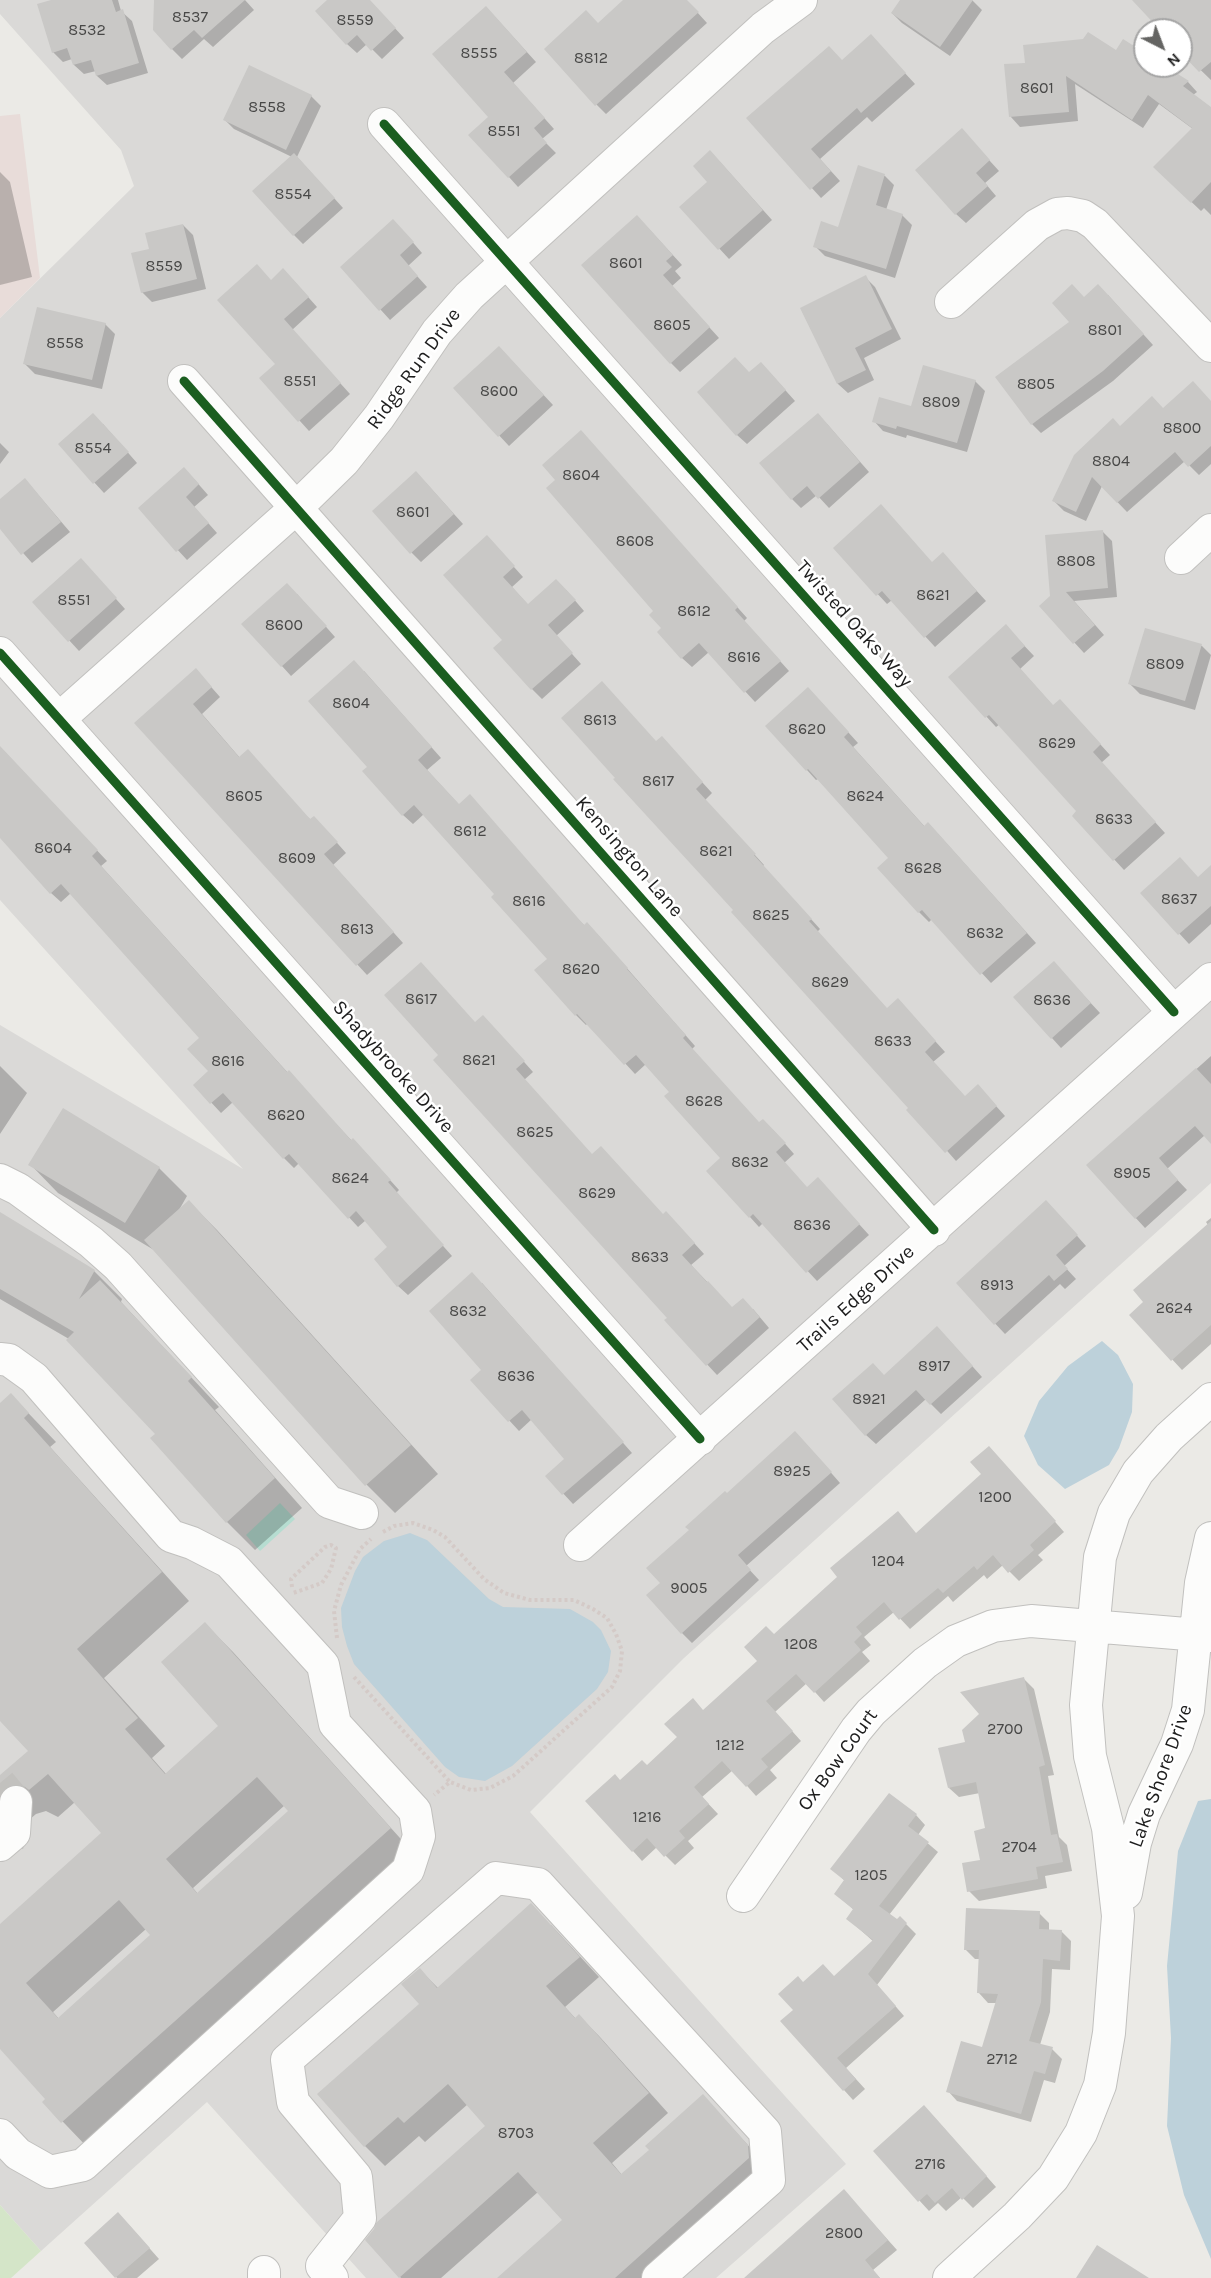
<!DOCTYPE html>
<style>
body{margin:0}
#map{position:relative;width:1211px;height:2278px;overflow:hidden;background:#ebeae6;font-family:Karla,sans-serif}
canvas{display:block}
.north{position:absolute;left:1133px;top:18px;width:60px;height:60px;box-sizing:border-box;background:#fff;border:2px solid #a5a5a5;border-radius:50%;rotate:138deg;font-size:16px;font-weight:700;line-height:24px;text-align:center;color:#1d1d1d}
.north::after{content:'';display:block;margin:auto;width:21px;height:27px;background:#656563;clip-path:polygon(50% 0,100% 100%,50% 72%,0 100%)}
</style>
<div id="map">
<canvas width="1211" height="2278"></canvas>
<div class="north">N</div>
</div>
<script>
const g = document.querySelector('canvas').getContext('2d');
g.lineJoin = 'round';
function paint(path, color) {
  g.fillStyle = color;
  g.fill(path, 'evenodd');
}
function poly(rows) {
  const path = new Path2D();
  for (const r of rows) {
    path.moveTo(r[0], r[1]);
    for (let i = 2; i < r.length; i += 2) path.lineTo(r[i], r[i + 1]);
  }
  return path;
}
function strokePath(path, color, width, dash) {
  g.strokeStyle = color;
  g.lineWidth = width;
  g.lineCap = dash ? 'butt' : 'round';
  g.setLineDash(dash || []);
  g.stroke(path);
}
function drawText(font, color, halo, rows, align = 'center') {
  g.font = font + ' Karla,sans-serif';
  g.lineWidth = 5;
  g.setLineDash([]);
  g.textBaseline = 'middle';
  g.strokeStyle = halo;
  g.fillStyle = color;
  for (const [text, x, y, turn = 0] of rows) {
    g.save();
    g.translate(x, y);
    g.rotate((+turn || 0) * Math.PI / 180);
    g.textAlign = isNaN(turn) ? turn : align;
    if (halo) g.strokeText(text, 0, 0);
    g.fillText(text, 0, 0);
    g.restore();
  }
}
const residential = poly([
 [0,0,1211,0,1211,1183,684,1658,530,1812,846,2164,716,2278,366,2278,207,2102,41,2251,0,2205,0,1025,243,1169,0,900,0,318,134,186,121,150,0,14],
 [1145,30,1181,30,1181,66,1145,66]
]);
const commercial = poly([
 [20,114,40,278,0,318,0,116]
]);
const grass = poly([
 [0,2205,41,2251,11,2278,0,2278]
]);
const pitch = poly([
 [280,1503,295,1519,260,1551,246,1535]
]);
const water = poly([
 [1102,1341,1118,1355,1133,1384,1132,1412,1119,1448,1109,1465,1065,1489,1038,1465,1024,1436,1039,1401,1068,1366],
 [410,1533,427,1540,489,1599,503,1607,570,1609,593,1622,601,1630,611,1651,608,1672,597,1689,512,1766,485,1781,459,1777,445,1767,354,1664,347,1646,342,1627,341,1608,355,1571,363,1557,384,1541],
 [1211,1799,1211,2259,1184,2195,1167,2126,1171,2038,1167,1966,1178,1851,1198,1801]
]);
const shadow = poly([
 [56,0,118,0,121,11,132,21,148,73,107,85,97,76,96,71,84,74,74,65,72,59,63,62,53,52],
 [156,0,245,0,254,10,213,47,204,39,182,59,172,49],
 [329,0,369,0,404,38,382,59,367,44,357,53,347,44],
 [626,0,686,0,707,23,606,114,596,104],
 [902,0,972,0,982,10,950,56,902,23,892,13],
 [1134,0,1211,0,1211,80,1181,51,1181,30,1162,30],
 [495,17,536,62,513,83,554,129,542,139,556,153,518,187,509,177,490,117],
 [880,46,915,84,872,122,867,117,820,159,840,181,821,198,748,118,842,62],
 [1116,52,1145,55,1145,66,1162,66,1188,82,1197,92,1193,95,1211,109,1211,215,1204,208,1201,211,1155,167,1193,129,1159,104,1143,128,1075,84,1078,121,1020,127,1011,117,1006,66],
 [311,96,321,106,297,157,343,208,303,244,294,235,292,157,234,129,224,119],
 [971,140,999,171,985,183,996,196,966,223,956,214],
 [720,162,772,220,729,259,681,207,709,182],
 [859,167,885,176,894,185,886,210,902,215,912,225,895,278,825,256,815,246,839,229],
 [0,172,10,182,32,277,0,285],
 [183,225,193,235,206,289,152,302,142,292,150,250],
 [647,227,682,265,675,271,681,278,672,286,719,338,680,372,671,363],
 [403,231,422,253,408,266,427,287,390,320,342,267],
 [865,277,875,287,901,339,864,358,874,380,848,393,838,384,802,309],
 [293,280,317,307,292,330,350,394,309,431,261,378,277,364,271,281],
 [1108,295,1153,345,1113,381,1041,433,1032,424,1072,322,1084,298],
 [105,324,115,334,102,389,35,374,25,364],
 [509,358,553,405,509,446,455,388],
 [770,373,795,401,747,444,737,435,749,374],
 [975,381,985,391,967,452,907,435,906,438,883,431,874,421,912,408],
 [1211,402,1211,464,1199,475,1185,461,1127,512,1102,486,1086,521,1064,511,1054,501,1120,427,1164,410],
 [103,424,137,463,104,493,60,445],
 [827,424,869,472,829,508,817,495,801,508,792,499],
 [590,442,747,618,744,621,789,671,755,702,709,652,692,667,682,658,663,628],
 [0,443,9,452,0,464],
 [194,479,208,495,194,507,217,533,187,560,140,509],
 [426,483,463,524,421,562,411,552],
 [34,490,70,532,32,563,0,527,0,501],
 [1102,531,1112,541,1117,597,1074,601,1104,635,1084,653,1041,606,1052,596],
 [496,547,523,577,512,587,528,605,566,590,584,611,556,636,581,664,542,699,532,689,504,640],
 [835,548,933,563,952,564,986,601,935,647,892,600,887,604],
 [90,570,125,609,79,651,34,602],
 [297,594,335,637,291,676,244,624],
 [1146,630,1202,646,1211,655,1195,710,1140,694,1130,684],
 [1015,636,1034,656,1020,669,1054,707,1070,711,1110,755,1101,763,1165,833,1124,870,1074,816,1079,812,1000,724,996,727,950,677],
 [364,671,441,758,427,770,460,806,585,926,597,934,695,1046,692,1049,759,1124,773,1130,794,1154,784,1163,807,1189,827,1189,869,1235,817,1281,763,1223,759,1227,750,1217,722,1158,671,1092,646,1064,635,1074,588,1023,586,1025,576,1015,536,970,549,959,496,894,424,814,413,824,403,815,369,767],
 [205,680,220,697,202,714,240,758,311,820,323,827,346,853,333,865,403,943,367,975,136,723],
 [818,699,858,743,853,747,925,827,938,834,1036,943,991,983,932,919,929,922,919,912,890,858,818,779,816,780,807,770,767,726],
 [656,742,671,748,712,793,705,800,764,865,763,866,820,929,817,932,887,1009,907,1010,945,1052,933,1062,965,1097,987,1096,1005,1116,956,1161,736,910],
 [0,747,107,861,101,866,288,1073,352,1141,363,1150,399,1190,396,1193,452,1256,408,1295,398,1286,389,1247,366,1220,358,1227,299,1163,294,1168,284,1158,233,1102,221,1113,195,1085,210,1072,201,1038,71,893,61,902,51,893,0,822],
 [1211,868,1211,924,1189,944,1142,893,1199,879],
 [1063,973,1100,1013,1061,1048,1052,1038],
 [476,1024,493,1027,533,1072,524,1080,592,1156,663,1216,676,1223,704,1254,691,1265,733,1309,753,1309,769,1328,717,1375,666,1320,669,1318],
 [1211,1056,1211,1141,1205,1135,1167,1169,1187,1190,1145,1228,1088,1166],
 [0,1066,27,1093,0,1134],
 [30,1164,159,1168,187,1196,179,1210,189,1202,217,1230,438,1474,395,1513,367,1485,154,1250,58,1193],
 [1056,1212,1086,1246,1064,1266,1076,1279,1065,1289,1060,1284,1005,1334,958,1284],
 [0,1214,94,1271,122,1299,121,1302,219,1407,215,1410,302,1508,255,1550,227,1522,157,1434,69,1339,0,1299],
 [1211,1218,1211,1344,1182,1370,1131,1315,1146,1302,1208,1225,1206,1222],
 [482,1283,632,1453,573,1504,547,1476,566,1459,532,1419,519,1431,472,1380,483,1370],
 [947,1338,982,1377,941,1414,926,1399,876,1444,866,1435,884,1376],
 [11,1395,56,1442,50,1447,189,1601,104,1678,165,1746,152,1758,166,1774,220,1726,205,1624,233,1652,417,1857,90,2150,44,2102,47,2099,0,2047,0,1926,103,1833,75,1802,58,1817,46,1811,36,1814,29,1820,23,1849,0,1826,0,1777,30,1751,0,1718,0,1405],
 [285,1805,290,1811,198,1894,193,1888],
 [146,1929,152,1935,59,2019,53,2012],
 [805,1443,840,1483,746,1566,759,1580,692,1643,682,1633,662,1583,727,1495],
 [998,1457,1064,1532,1038,1555,1043,1560,1019,1581,1003,1565,987,1579,984,1575,953,1602,948,1596,910,1629,894,1612,864,1637,871,1645,862,1652,870,1661,824,1702,807,1683,775,1712,801,1741,770,1770,777,1778,756,1796,733,1770,702,1797,718,1814,688,1841,694,1848,675,1865,657,1847,642,1861,633,1851,620,1782,647,1767,704,1711,759,1661,774,1636,916,1534,983,1474],
 [1024,1679,1034,1689,1054,1775,1048,1776,1059,1837,1067,1845,1072,1871,1045,1876,1047,1888,979,1901,969,1891,982,1861,987,1830,980,1793,959,1797,949,1788,967,1743],
 [916,1815,925,1825,918,1835,938,1852,889,1915,897,1921,900,1918,916,1934,877,1985,904,2016,846,2068,865,2089,853,2100,844,2090,795,2010,803,1984,834,1977,874,1942,848,1919,854,1910,836,1894,845,1881,832,1869],
 [1039,1913,1049,1923,1049,1931,1061,1931,1071,1941,1070,1970,1052,1969,1050,2012,1040,2045,1052,2049,1062,2059,1055,2083,1044,2080,1031,2122,957,2101,948,2091,983,2049,997,2003,988,2003,979,1993,980,1959,975,1959,965,1949],
 [551,1925,599,1977,565,2007,576,2019,579,2016,599,2036,668,2113,612,2163,622,2175,651,2150,703,2096,767,2166,657,2278,499,2278,564,2221,538,2192,441,2278,401,2278,367,2240,487,2126,468,2104,425,2142,419,2136,385,2166,365,2146,421,2004,420,1970,438,1988],
 [934,2117,996,2187,973,2208,962,2197,946,2211,938,2203,929,2211,875,2152],
 [844,2191,897,2250,873,2270,880,2278,753,2278],
 [128,2224,159,2259,137,2278,117,2278,86,2243]
]);
const building = poly([
 [51,0,112,0,116,12,123,9,139,63,96,76,91,60,73,65,67,48,52,53,37,4],
 [154,0,245,0,202,38,194,30,171,50,153,30],
 [327,0,370,0,396,28,371,51,357,35,346,45,315,11],
 [623,0,687,0,699,12,595,106,544,49,586,10,598,23],
 [900,0,973,0,940,47,891,13],
 [1132,0,1211,0,1211,62,1199,72,1181,53,1181,30,1160,30],
 [486,6,527,52,504,72,545,118,534,128,547,143,508,178,468,135,488,117,432,54],
 [1088,32,1116,50,1123,39,1145,53,1145,66,1165,66,1189,81,1183,86,1211,107,1211,182,1191,203,1153,167,1192,128,1148,95,1132,120,1066,76,1069,112,1009,117,1004,64,1025,63,1023,45,1083,39],
 [871,34,906,73,861,113,857,108,811,149,831,171,810,190,746,118,829,46,842,60],
 [249,65,312,95,286,150,223,120],
 [962,128,990,160,976,173,988,186,955,215,915,170],
 [710,150,763,210,718,250,679,207,707,182,693,166],
 [294,153,335,198,293,236,252,191],
 [858,165,885,174,876,205,903,214,886,269,813,247,821,221,838,227],
 [637,215,673,255,666,261,672,267,663,275,710,327,670,364,581,265],
 [393,219,414,242,400,255,418,276,379,311,340,267],
 [183,224,197,279,141,293,131,253,149,249,145,233],
 [257,264,271,280,283,268,309,297,284,319,341,383,298,422,259,378,275,364,217,300],
 [866,275,892,329,855,348,866,370,837,384,800,308],
 [1072,284,1084,297,1098,284,1144,334,1103,371,1031,425,995,377,1069,322,1052,303],
 [37,307,106,323,92,380,23,364],
 [499,346,544,395,498,437,453,388],
 [735,357,749,372,761,362,786,390,736,436,697,392],
 [923,365,976,380,957,443,897,426,896,429,872,422,879,397,911,406],
 [1193,381,1211,401,1211,446,1188,467,1175,452,1117,503,1092,477,1076,512,1052,501,1074,455,1113,418,1120,426,1152,396,1163,408],
 [93,413,129,452,93,484,58,444],
 [818,413,860,462,818,499,807,486,791,500,759,463],
 [581,430,738,607,735,610,781,661,744,693,699,643,681,659,657,632,661,628,649,615,653,611,546,488,555,480,542,465],
 [184,467,199,484,186,497,209,523,176,552,138,508],
 [416,471,454,514,410,554,372,511],
 [25,478,61,522,21,555,0,529,0,499],
 [881,504,932,562,943,552,977,591,924,638,882,591,876,596,833,548],
 [1103,530,1108,588,1066,592,1095,625,1073,644,1039,606,1050,596,1045,535],
 [487,535,515,566,503,577,528,604,556,579,576,600,548,625,573,653,531,690,493,648,502,640,443,575],
 [81,558,117,598,68,642,32,602],
 [287,583,327,626,281,667,241,624],
 [1006,624,1025,646,1011,658,1053,705,1060,699,1101,744,1093,752,1156,822,1113,861,1072,816,1076,811,989,715,985,718,948,677],
 [1145,628,1202,644,1185,701,1128,684],
 [354,660,432,747,418,760,459,804,470,794,584,925,587,922,628,968,627,969,686,1035,683,1038,759,1122,763,1119,786,1143,776,1152,807,1187,818,1177,860,1224,806,1273,753,1214,749,1218,706,1171,720,1158,664,1096,669,1092,636,1055,624,1065,577,1014,575,1016,534,970,547,959,491,897,494,894,414,805,402,816,362,771,367,767,308,701],
 [196,668,212,687,193,704,239,757,248,749,310,819,314,816,338,842,324,854,394,932,356,966,134,723],
 [602,681,656,741,662,736,703,782,696,789,756,854,754,855,812,919,809,921,887,1008,898,998,936,1041,925,1052,965,1096,978,1084,997,1106,945,1153,906,1110,908,1108,731,912,733,910,613,779,615,778,561,718],
 [808,687,849,732,844,737,924,826,928,822,1027,933,980,975,922,910,918,913,877,868,888,858,808,769,806,771,765,726],
 [0,746,98,850,92,856,287,1072,289,1070,351,1140,353,1138,391,1180,388,1182,444,1245,397,1287,374,1259,387,1247,356,1211,348,1219,289,1154,283,1159,223,1093,210,1104,193,1085,208,1071,187,1049,199,1038,61,884,50,894,0,838],
 [1180,857,1198,877,1211,865,1211,906,1178,935,1140,893],
 [1054,961,1091,1003,1051,1039,1013,997],
 [421,962,475,1022,483,1015,525,1061,516,1069,592,1154,601,1146,663,1214,666,1211,695,1243,682,1255,707,1282,708,1281,732,1307,743,1298,760,1317,706,1366,664,1320,667,1318,433,1060,438,1055,384,995],
 [1196,1068,1211,1084,1211,1144,1195,1126,1159,1158,1178,1180,1135,1219,1086,1165],
 [63,1108,160,1167,125,1223,28,1165],
 [189,1200,411,1445,365,1486,144,1240],
 [1046,1200,1078,1235,1056,1255,1068,1269,1054,1281,1049,1275,994,1325,956,1283],
 [0,1212,95,1270,79,1299,100,1280,192,1377,188,1381,275,1478,226,1523,150,1438,155,1434,66,1340,74,1332,0,1289],
 [1211,1221,1211,1325,1171,1361,1129,1315,1143,1302,1133,1290],
 [472,1272,624,1442,562,1495,545,1476,564,1459,522,1410,508,1422,470,1380,481,1370,429,1311],
 [937,1326,973,1366,930,1405,916,1390,865,1436,832,1399,873,1363,884,1375],
 [11,1393,29,1413,24,1418,162,1572,77,1649,138,1718,125,1729,165,1774,218,1726,161,1662,205,1622,391,1828,61,2123,42,2102,45,2099,0,2049,0,1924,101,1833,48,1774,29,1790,25,1787,17,1784,8,1786,0,1795,0,1775,28,1751,0,1721,0,1403],
 [257,1777,288,1811,197,1893,166,1859],
 [119,1900,150,1935,58,2018,26,1983],
 [795,1431,832,1472,738,1555,751,1570,681,1634,646,1595,660,1583,646,1568,689,1530,685,1527,725,1491,727,1493],
 [989,1446,1056,1521,1030,1545,1034,1550,1008,1573,993,1555,977,1570,974,1566,943,1593,938,1588,899,1620,884,1602,856,1627,862,1634,854,1642,861,1650,814,1693,796,1674,766,1701,793,1731,761,1759,768,1767,746,1787,722,1761,694,1787,709,1804,679,1831,685,1838,664,1857,647,1838,632,1852,585,1801,615,1774,620,1780,642,1760,647,1765,677,1737,664,1724,693,1698,703,1710,757,1661,744,1647,766,1626,774,1634,837,1577,830,1568,898,1511,916,1533,981,1474,970,1462],
 [1024,1677,1045,1765,1039,1767,1051,1835,1057,1834,1063,1862,1036,1867,1038,1879,967,1892,962,1863,980,1860,974,1831,985,1828,976,1782,948,1788,938,1748,965,1742,962,1730,979,1714,960,1692],
 [889,1793,917,1814,908,1826,929,1842,879,1906,897,1919,900,1916,907,1923,868,1974,896,2006,837,2058,856,2079,843,2091,780,2021,793,2010,778,1994,798,1976,803,1982,823,1964,834,1976,873,1940,846,1919,853,1909,834,1894,844,1880,830,1869],
 [531,1903,580,1957,546,1986,575,2018,579,2014,649,2093,593,2143,621,2174,649,2150,645,2146,703,2094,748,2145,749,2158,615,2278,497,2278,562,2220,518,2172,399,2278,365,2240,374,2229,376,2223,485,2126,448,2084,404,2123,398,2117,364,2147,317,2094,419,2004,401,1984,420,1968,437,1988],
 [966,1908,1040,1911,1039,1929,1062,1930,1060,1961,1043,1959,1041,2002,1029,2041,1053,2047,1045,2074,1034,2071,1021,2114,946,2092,961,2041,982,2047,998,1994,977,1993,979,1950,964,1950],
 [924,2105,987,2176,962,2200,952,2188,935,2203,927,2194,918,2202,873,2151],
 [844,2189,888,2240,865,2260,880,2278,744,2278],
 [118,2212,150,2248,115,2278,84,2243],
 [1097,2245,1149,2278,1076,2278]
]);
const minorTunnel = poly([
 [0,1783,16,1802]
]);
const path = poly([
 [383,1532,394,1526,413,1523,433,1530,445,1537,484,1579,504,1593,530,1600,574,1600,593,1609,607,1618,616,1634,622,1651,620,1671,612,1687,513,1776,490,1788,471,1790,450,1782,434,1795],
 [292,1587,291,1579,325,1547,331,1545,336,1548,331,1569,322,1583,293,1593],
 [337,1638,334,1611,341,1585,360,1549,371,1539],
 [354,1677,450,1782]
]);
const minor = poly([
 [384,124,1174,1012],
 [951,302,1037,225,1057,214,1068,213,1083,216,1095,224,1211,346],
 [184,381,934,1230],
 [1181,558,1211,530],
 [0,653,700,1439],
 [59,719,296,508,344,461,379,417,437,332,469,296,763,28,801,0],
 [0,1180,18,1189,91,1242,118,1266,329,1502,362,1513],
 [0,1359,9,1360,34,1378,171,1536,192,1543,229,1562,323,1665,335,1724,415,1811,419,1836,408,1870,83,2165,50,2172,18,2154,0,2135],
 [580,1545,1211,979],
 [0,1845,14,1833,16,1802],
 [1126,1893,1135,1843,1144,1814,1177,1744,1188,1710,1201,1583,1211,1538],
 [743,1896,856,1730,871,1712,925,1663,956,1641,993,1626,1031,1621,1211,1636],
 [264,2272,264,2278],
 [332,2278,322,2266,360,2218,356,2177,293,2102,287,2060,496,1878,538,1884,765,2132,769,2180,658,2278],
 [949,2278,1017,2216,1053,2178,1081,2133,1100,2085,1109,2033,1118,1916,1108,1828,1090,1756,1086,1705,1100,1557,1114,1513,1138,1472,1169,1437,1211,1399]
]);
const cycleway = poly([
 [384,124,1174,1012],
 [184,381,934,1230],
 [0,653,700,1439]
]);
const numberNames = [
 ["8537",190,17],
 ["8559",355,20],
 ["8532",87,30],
 ["8555",479,53],
 ["8812",591,58],
 ["8601",1037,88],
 ["8558",267,107],
 ["8551",504,131],
 ["8554",293,194],
 ["8601",626,263],
 ["8559",164,266],
 ["8605",672,325],
 ["8801",1105,330],
 ["8558",65,343],
 ["8551",300,381],
 ["8805",1036,384],
 ["8600",499,391],
 ["8809",941,402],
 ["8800",1182,428],
 ["8554",93,448],
 ["8804",1111,461],
 ["8604",581,475],
 ["8601",413,512],
 ["8608",635,541],
 ["8808",1076,561],
 ["8621",933,595],
 ["8551",74,600],
 ["8612",694,611],
 ["8600",284,625],
 ["8616",744,657],
 ["8809",1165,664],
 ["8604",351,703],
 ["8613",600,720],
 ["8620",807,729],
 ["8629",1057,743],
 ["8617",658,781],
 ["8605",244,796],
 ["8624",865,796],
 ["8633",1114,819],
 ["8612",470,831],
 ["8604",53,848],
 ["8621",716,851],
 ["8609",297,858],
 ["8628",923,868],
 ["8637",1179,899],
 ["8616",529,901],
 ["8625",771,915],
 ["8613",357,929],
 ["8632",985,933],
 ["8620",581,969],
 ["8629",830,982],
 ["8617",421,999],
 ["8636",1052,1000],
 ["8633",893,1041],
 ["8621",479,1060],
 ["8616",228,1061],
 ["8628",704,1101],
 ["8620",286,1115],
 ["8625",535,1132],
 ["8632",750,1162],
 ["8905",1132,1173],
 ["8624",350,1178],
 ["8629",597,1193],
 ["8636",812,1225],
 ["8633",650,1257],
 ["8913",997,1285],
 ["2624",1174,1308],
 ["8632",468,1311],
 ["8917",934,1366],
 ["8636",516,1376],
 ["8921",869,1399],
 ["8925",792,1471],
 ["1200",995,1497],
 ["1204",888,1561],
 ["9005",689,1588],
 ["1208",801,1644],
 ["2700",1005,1729],
 ["1212",730,1745],
 ["1216",647,1817],
 ["2704",1019,1847],
 ["1205",871,1875],
 ["2712",1002,2059],
 ["8703",516,2133],
 ["2716",930,2164],
 ["2800",844,2233]
];
const streetNames = [
 ["Ridge Run Drive",414,369,-54],
 ["Twisted Oaks Way",854,624,48],
 ["Kensington Lane",629,857,49],
 ["Shadybrooke Drive",393,1067,48],
 ["Trails Edge Drive",856,1299,-42],
 ["Ox Bow Court",838,1760,-54],
 ["Lake Shore Drive",1161,1776,-70]
];
paint(residential, '#dad9d7');
paint(commercial, '#e8dcd9');
paint(grass, '#d4e5c8');
paint(pitch, '#b6ddd1');
paint(water, '#bdd1da');
paint(shadow, '#0003');
paint(building, '#c9c8c6');
strokePath(minorTunnel, '#c2c1be', 32, [32, 16]);
strokePath(minor, '#c1c0be', 34);
strokePath(path, '#d4cac7', 4, [3, 3]);
strokePath(minor, '#fcfcfb', 32);
strokePath(cycleway, '#1b5e20', 9);
drawText('16px', '#484847', null, numberNames);
drawText('20px', '#1d1d1d', '#fff', streetNames);
</script>
